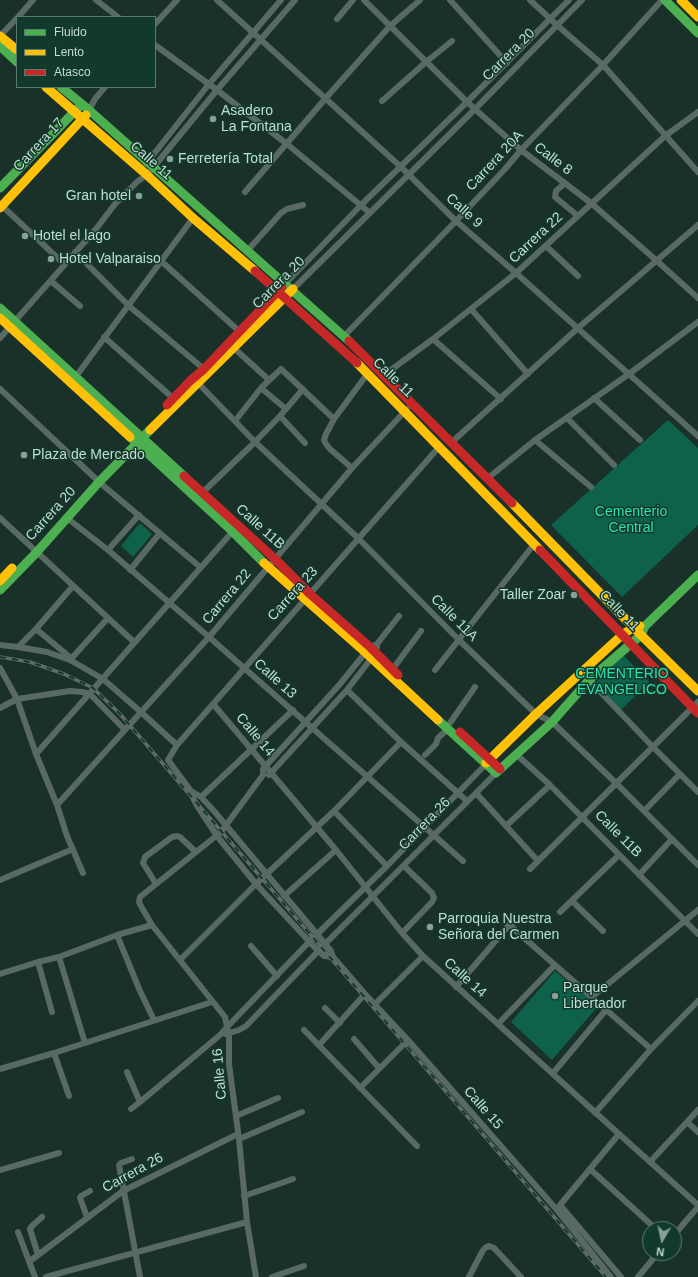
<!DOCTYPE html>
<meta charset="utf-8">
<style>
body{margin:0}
#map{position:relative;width:698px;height:1277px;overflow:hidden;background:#1a312a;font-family:Arial,sans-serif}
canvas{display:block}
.legend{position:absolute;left:16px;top:16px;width:140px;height:72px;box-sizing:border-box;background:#113a2d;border:1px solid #597a6f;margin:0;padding:5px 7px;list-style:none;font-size:12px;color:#c5dbd1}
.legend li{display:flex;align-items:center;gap:8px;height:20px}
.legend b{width:20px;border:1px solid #597a6f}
.north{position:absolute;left:642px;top:1221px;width:40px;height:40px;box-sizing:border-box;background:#113a2d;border:1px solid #597a6f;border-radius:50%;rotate:189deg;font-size:11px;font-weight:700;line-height:16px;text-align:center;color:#c5dbd1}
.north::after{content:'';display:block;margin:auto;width:14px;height:18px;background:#89a097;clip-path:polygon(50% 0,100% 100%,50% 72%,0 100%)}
</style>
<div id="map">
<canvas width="698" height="1277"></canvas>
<ul class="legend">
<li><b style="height:5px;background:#4caf50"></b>Fluido</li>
<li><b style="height:5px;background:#ffc107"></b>Lento</li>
<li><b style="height:5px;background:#c62828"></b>Atasco</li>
</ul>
<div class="north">N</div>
</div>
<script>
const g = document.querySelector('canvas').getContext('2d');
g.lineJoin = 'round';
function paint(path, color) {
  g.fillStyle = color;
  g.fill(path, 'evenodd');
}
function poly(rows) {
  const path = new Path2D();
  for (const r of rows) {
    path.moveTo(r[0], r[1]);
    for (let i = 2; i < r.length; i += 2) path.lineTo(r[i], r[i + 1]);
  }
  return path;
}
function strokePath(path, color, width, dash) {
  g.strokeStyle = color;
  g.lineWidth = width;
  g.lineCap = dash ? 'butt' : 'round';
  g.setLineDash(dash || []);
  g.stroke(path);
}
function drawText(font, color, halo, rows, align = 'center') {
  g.font = font + ' Arial,sans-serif';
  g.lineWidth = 3;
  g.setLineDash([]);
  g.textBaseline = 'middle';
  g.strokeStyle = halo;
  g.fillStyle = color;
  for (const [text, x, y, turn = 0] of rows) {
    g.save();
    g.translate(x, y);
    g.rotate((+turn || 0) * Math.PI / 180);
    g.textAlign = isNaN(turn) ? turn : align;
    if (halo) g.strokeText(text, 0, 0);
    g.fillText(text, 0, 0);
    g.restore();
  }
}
const green = poly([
 [668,420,698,448,698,525,622,597,551,525],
 [140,523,152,534,133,557,121,546],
 [623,655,649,682,621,710,595,683],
 [555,971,598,1006,552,1060,511,1022]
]);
const street = poly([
 [96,0,118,17],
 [217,0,401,167,456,221,516,273,698,436],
 [364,0,467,102,521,150,591,203,657,261,698,298],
 [450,0,507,63],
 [530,0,558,26,603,65,698,172],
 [18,17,33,0],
 [337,19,353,0],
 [155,24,177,0],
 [0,36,17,18],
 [155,45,217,90,287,144,370,213],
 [382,101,426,62,452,41],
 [89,110,95,99,105,87],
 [146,164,209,84,281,0],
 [565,183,556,191,555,197,578,216],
 [245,192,325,99,390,26,420,0],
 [0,204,64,264],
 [546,246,578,276],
 [248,250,281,213,287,209,303,205],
 [75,252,129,306,204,369],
 [161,261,239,331],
 [51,281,80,306],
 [286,283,361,205,467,102,569,0],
 [293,289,475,109,582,0],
 [471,309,528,374],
 [344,336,456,221,505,169,521,150,603,65,662,0],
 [104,337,173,398],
 [0,338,96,229,115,204,138,181,147,175,217,90,295,0],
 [433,339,501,399],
 [234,348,269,380],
 [384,375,433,339,516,273,665,136,698,112],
 [74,379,193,218],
 [198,383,255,442,359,539,459,640,536,714,552,722,616,783,698,865],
 [261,388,286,409],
 [0,389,95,478],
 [594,398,640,440],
 [280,416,305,443],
 [567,418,614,465],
 [235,421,261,388,281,369,334,419],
 [535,440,591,487],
 [452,442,578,328,698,225],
 [439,447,177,745,168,760,191,791,201,797,214,811,331,951,333,957,365,994,408,1040,557,1210,611,1277],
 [352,468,330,449,326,444,324,440,326,434,334,419,368,373],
 [488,478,535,440,629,374,698,322],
 [99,482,200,567],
 [202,493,255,442,280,416,303,389],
 [0,518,134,642],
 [67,518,108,550,209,637,463,861],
 [108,550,139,515],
 [130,570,160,533],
 [36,629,71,658],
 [0,645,18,647,47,652,70,660,103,679,142,713,177,745],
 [18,647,36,629,73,586],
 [377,647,377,644,399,616],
 [70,660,108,618],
 [0,668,17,699,36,754,57,805,67,836,83,873],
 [392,670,421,631],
 [435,670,535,543],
 [589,680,653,747,698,792],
 [347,690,401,742,467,801],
 [214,705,336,850,402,933,423,956,619,1134,698,1205],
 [0,708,17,699,70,691,82,692,90,694,124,729],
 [450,723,475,687],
 [36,754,234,530],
 [425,755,436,744,438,738,448,729],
 [517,755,550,785,698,934],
 [269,775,347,690,373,656],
 [191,791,193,798,196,804,217,836,256,884,318,951,324,956,333,957],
 [476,793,538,861],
 [201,797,293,710],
 [57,805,209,637,352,468,407,409],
 [334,811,387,866],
 [644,811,680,774],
 [506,826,550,785],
 [530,869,698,702],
 [639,875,672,839],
 [0,880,73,849],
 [156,884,143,863,145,857,172,837,177,836,180,837,196,852],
 [284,896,336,850],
 [572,901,603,931],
 [560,912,619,855],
 [402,933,432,902,434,898,432,893,404,866],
 [117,935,140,991,154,1020],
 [251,946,277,976],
 [59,957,85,1043],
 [180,960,256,884,334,811,401,742],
 [38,962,52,1012],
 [0,974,38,962,59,957,117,935,152,925],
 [456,987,510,924,515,930,651,1049],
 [592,997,698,910],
 [374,1005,423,956],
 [325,1008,340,1023],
 [498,1024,555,965],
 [304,1030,417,1146],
 [226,1034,239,1030,246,1026,325,944,496,773],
 [354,1039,379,1068],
 [319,1045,365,994],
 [54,1053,69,1096],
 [0,1069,54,1053,212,1002],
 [127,1072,140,1102,220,1035,228,1026,309,942,387,866,486,764],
 [553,1073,606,1010],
 [360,1088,408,1040],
 [131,1109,140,1102],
 [595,1113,651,1049,698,1001],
 [236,1116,278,1098],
 [687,1122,698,1132],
 [619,1134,560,1205,621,1277],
 [239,1139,302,1112],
 [132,1159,121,1163,119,1165,140,1277],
 [650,1162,698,1110],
 [590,1169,656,1229],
 [0,1170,59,1153],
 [244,1196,293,1179],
 [87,1217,80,1198,81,1196,90,1191],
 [18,1232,35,1277],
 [674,1235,698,1207],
 [38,1255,30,1229,32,1226,42,1217],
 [30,1261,123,1191,238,1134],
 [46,1277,247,1222],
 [256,1277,247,1222,239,1139,229,1064,229,1037,225,1017,152,925,142,908,139,902,140,897,221,832,263,775,263,769,340,684,370,647,377,644],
 [272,1277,304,1266],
 [469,1277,482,1252,485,1248,489,1246,494,1248,521,1277],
 [638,1277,658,1253]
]);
const fast = poly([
 [665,0,698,33],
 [0,46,17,62],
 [61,87,89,110,349,341],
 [0,188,78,108],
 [0,308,184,476],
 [130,437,232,531,264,563],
 [0,590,36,553,99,482,150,430],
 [438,720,496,773,552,722,589,680,641,635,645,626,698,575]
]);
const slow = poly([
 [681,0,698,17],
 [0,36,17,50],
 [46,87,147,175,193,218,255,271],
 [0,208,86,115],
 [0,318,130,437],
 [357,363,540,550],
 [150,430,293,289],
 [512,503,641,635,698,691],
 [264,563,366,653,438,720],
 [0,581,12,568],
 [486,763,536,714,622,635,634,627,640,626]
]);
const jam = poly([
 [255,271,357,363],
 [349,341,512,503],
 [167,405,190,381,204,369,282,287],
 [184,476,275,559,310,594,370,647,398,675],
 [540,550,698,713],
 [460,732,500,769]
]);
const rail = poly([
 [0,657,30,662,64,674,93,688,120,714,606,1277]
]);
const markers = [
 [213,119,4,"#89a097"],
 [170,159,4,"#89a097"],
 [139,196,4,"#89a097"],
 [25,236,4,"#89a097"],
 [51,259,4,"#89a097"],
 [24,455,4,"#89a097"],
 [574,595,4,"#89a097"],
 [430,927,4,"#89a097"],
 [555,996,4,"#89a097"]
];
const streetNames = [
 ["Carrera 20",509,55,-45],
 ["Carrera 17",39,145,-47],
 ["Calle 8",553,159,37],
 ["Calle 11",151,161,41],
 ["Carrera 20A",495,161,-47],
 ["Calle 9",464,211,42],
 ["Carrera 22",536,238,-43],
 ["Carrera 20",279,283,-45],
 ["Calle 11",393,378,44],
 ["Carrera 20",51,514,-48],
 ["Calle 11B",260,527,42],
 ["Carrera 23",293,594,-48],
 ["Carrera 22",227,597,-50],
 ["Calle 11",619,611,46],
 ["Calle 11A",454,618,45],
 ["Calle 13",275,679,42],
 ["Calle 14",255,735,50],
 ["Carrera 26",425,824,-46],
 ["Calle 11B",618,834,45],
 ["Calle 14",465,978,42],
 ["Calle 16",220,1074,-95],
 ["Calle 15",483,1108,49],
 ["Carrera 26",133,1173,-29]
];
const poiNames = [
 ["Asadero",221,111],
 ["La Fontana",221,127],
 ["Ferretería Total",178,159],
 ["Gran hotel",131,196,"right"],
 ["Hotel el lago",33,236],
 ["Hotel Valparaiso",59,259],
 ["Plaza de Mercado",32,455],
 ["Taller Zoar",566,595,"right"],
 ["Parroquia Nuestra",438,919],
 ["Señora del Carmen",438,935],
 ["Parque",563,988],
 ["Libertador",563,1004]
];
const parkNames = [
 ["Cementerio",631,512],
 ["Central",631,528],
 ["CEMENTERIO",622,674],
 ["EVANGELICO",622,690]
];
paint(green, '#0e624b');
strokePath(street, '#596963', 6);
strokePath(fast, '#4caf50', 9);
strokePath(slow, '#ffc107', 9);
strokePath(jam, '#c62828', 9);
strokePath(rail, '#5d6c66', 3.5);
strokePath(rail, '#113a2d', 2, [6]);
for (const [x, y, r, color] of markers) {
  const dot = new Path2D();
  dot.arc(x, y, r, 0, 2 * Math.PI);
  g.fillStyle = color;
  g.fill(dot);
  strokePath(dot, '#113a2d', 1.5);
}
drawText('14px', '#c5dbd1', '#113a2d', streetNames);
drawText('14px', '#c5dbd1', '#113a2d', poiNames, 'left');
drawText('14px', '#2fe1ad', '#113a2d', parkNames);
</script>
